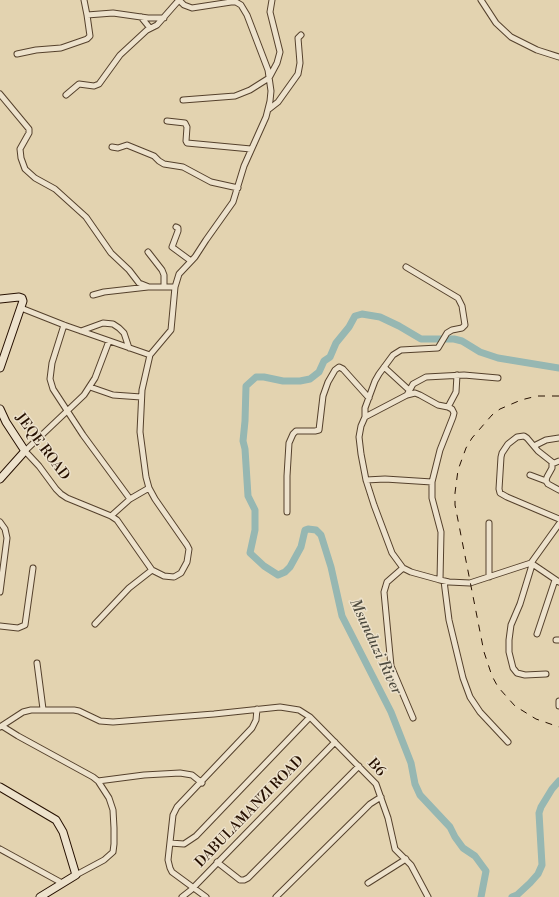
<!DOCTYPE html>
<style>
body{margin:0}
canvas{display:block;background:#e3d3b0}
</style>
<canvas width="559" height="897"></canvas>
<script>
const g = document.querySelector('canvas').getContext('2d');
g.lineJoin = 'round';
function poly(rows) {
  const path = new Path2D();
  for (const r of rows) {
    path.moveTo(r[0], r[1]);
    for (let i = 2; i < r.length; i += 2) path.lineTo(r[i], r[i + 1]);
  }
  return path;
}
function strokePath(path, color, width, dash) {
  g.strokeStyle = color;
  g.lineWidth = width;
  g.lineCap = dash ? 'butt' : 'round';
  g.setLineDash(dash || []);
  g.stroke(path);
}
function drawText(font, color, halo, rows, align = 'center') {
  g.font = font + ' "Libre Bodoni",serif';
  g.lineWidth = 3;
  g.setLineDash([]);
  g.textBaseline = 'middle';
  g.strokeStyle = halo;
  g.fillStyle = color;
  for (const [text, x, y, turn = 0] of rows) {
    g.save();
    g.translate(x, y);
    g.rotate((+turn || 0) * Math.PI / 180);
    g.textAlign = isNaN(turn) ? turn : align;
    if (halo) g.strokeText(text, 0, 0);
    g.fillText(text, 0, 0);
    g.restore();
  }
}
const river = poly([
 [481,897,486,871,475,856,463,848,455,837,450,827,420,795,415,784,411,763,391,712,342,616,331,567,321,535,316,530,308,529,305,530,301,547,290,567,285,572,278,575,264,566,250,553,255,530,255,510,248,496,245,449,243,441,245,421,246,386,256,377,264,377,283,381,300,381,310,379,319,372,324,361,330,357,336,343,349,327,355,316,362,314,380,317,399,326,421,339,454,339,462,341,480,352,498,358,559,368],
 [512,897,517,895,530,883,538,874,542,865,539,813,541,807,552,789,559,781]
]);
const street = poly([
 [84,0,87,15,113,13,148,18,164,18],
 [481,0,496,23,511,37,537,50,559,57],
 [141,17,150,28],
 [17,54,36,50,61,48,87,39,90,36,87,15],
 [0,94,29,129,29,133,20,149,21,158,25,169,35,178,55,189,86,217,111,253,129,270,139,283,149,287,175,287],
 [66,95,79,84,94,86,99,84,120,55,147,30,157,25,179,0,184,5,192,8,231,2,236,2,241,5,247,15,268,70,271,91,270,101,266,117,244,166,233,202,206,240,195,257,179,274,175,287,171,330,150,355,142,390,140,432,146,477,149,488,155,499,187,545,189,549,187,562,181,573,174,577,164,576,152,570,129,588,95,624],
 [183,100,235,96,250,90,269,78,277,63,280,52,270,12,272,0],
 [269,109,278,102,298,74,300,63,298,38,301,35],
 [167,121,185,123,187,127,186,141,187,143,251,149],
 [112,147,118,148,127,145,154,156,159,161,164,164,183,167,211,182,238,188],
 [176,227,178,228,178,231,172,247,191,261],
 [148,252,162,270,164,275,164,287],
 [93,295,104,292,148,287],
 [21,308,64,325,150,355],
 [64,325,52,363,50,379,53,389,83,435,130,499],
 [81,331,103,323,113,324,119,328,124,333,129,348],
 [109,341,95,378,84,395,25,451,39,466,56,489,61,494,67,498,111,516,117,520,152,570],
 [384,367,409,390],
 [90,387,113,395,141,397],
 [407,395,413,384,426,377,464,375,498,378],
 [448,407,456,392,457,375],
 [365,417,365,408,375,381,379,374,393,355,401,350,438,348,447,333,452,330,462,328,465,325,462,306,458,298,406,267],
 [534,446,546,440,559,438],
 [552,464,559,461],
 [530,475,546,481],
 [366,480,385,479,432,482],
 [559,490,548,484,546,481,547,477,552,468,552,462,538,451,527,438,524,436,517,437,508,444,502,453,501,457,499,489,500,493,507,497,559,519],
 [287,512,287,476,289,443,293,434,296,431,315,431,319,430,323,396,328,382,335,370,339,367,343,369,369,398],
 [111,516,130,499,149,488],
 [0,522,5,529,7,538,0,592],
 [489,523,489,577],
 [531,563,559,582],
 [532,565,520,604,511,625,509,640,509,652,513,668,517,673,525,675,546,674],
 [403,568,387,582,384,592,391,666,413,718],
 [440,580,441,532,432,498,432,482,440,450,453,417,454,413,452,409,448,407,438,405,420,395,415,393,407,395,365,417,361,426,359,437,361,454,366,480,374,505,392,553,403,568,411,572,440,580,449,582,470,583,531,563,559,524],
 [444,581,449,620,463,678,470,697,480,712,508,742],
 [0,626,18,628,25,625,33,568],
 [537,634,555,580],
 [556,640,559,640],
 [37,663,43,709],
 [559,701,559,706],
 [2,726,18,736,93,777,98,781,109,798,113,810,114,828,114,844,113,852,104,860,76,875],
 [0,727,23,712,31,710,74,710,79,711,100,721,113,722,214,714,280,707,299,710,310,717,376,784,388,818,395,849,411,865,428,897],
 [98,781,144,775,180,773,192,775,202,783],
 [170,843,184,844,196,836,310,717],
 [0,849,62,883],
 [217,862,240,880,244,880,248,878,359,766],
 [368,883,406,859],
 [182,897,191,890,335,742],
 [206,897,172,872,170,868,168,860,173,815,177,807,252,728,256,720,257,709],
 [276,897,361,813,370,804,381,797]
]);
const secondary = poly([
 [0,299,19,297,22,298,23,301,0,368],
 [0,409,6,422,25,451,0,479],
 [0,787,56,820,63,832,76,875,40,897]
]);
const rail = poly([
 [559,396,537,396,521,400,500,409,492,415,472,438,466,448,458,470,455,493,455,505,484,652,492,676,498,687,515,706,536,719,559,727]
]);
const streetNames = [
 ["JEQE ROAD",42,447,53],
 ["B6",376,768,48],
 ["DABULAMANZI ROAD",250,812,-46]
];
const waterNames = [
 ["Msunduzi River",375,647,65]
];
strokePath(river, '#96b7b2', 7);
strokePath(street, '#55412c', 7);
strokePath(secondary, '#261000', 9);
strokePath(street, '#ede2cc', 5);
strokePath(secondary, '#ede2cc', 7);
strokePath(rail, '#261000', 1, [7, 7]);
drawText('14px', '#261000', '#ede2cc', streetNames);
drawText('italic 15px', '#4d4a3e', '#ede2cc', waterNames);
</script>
